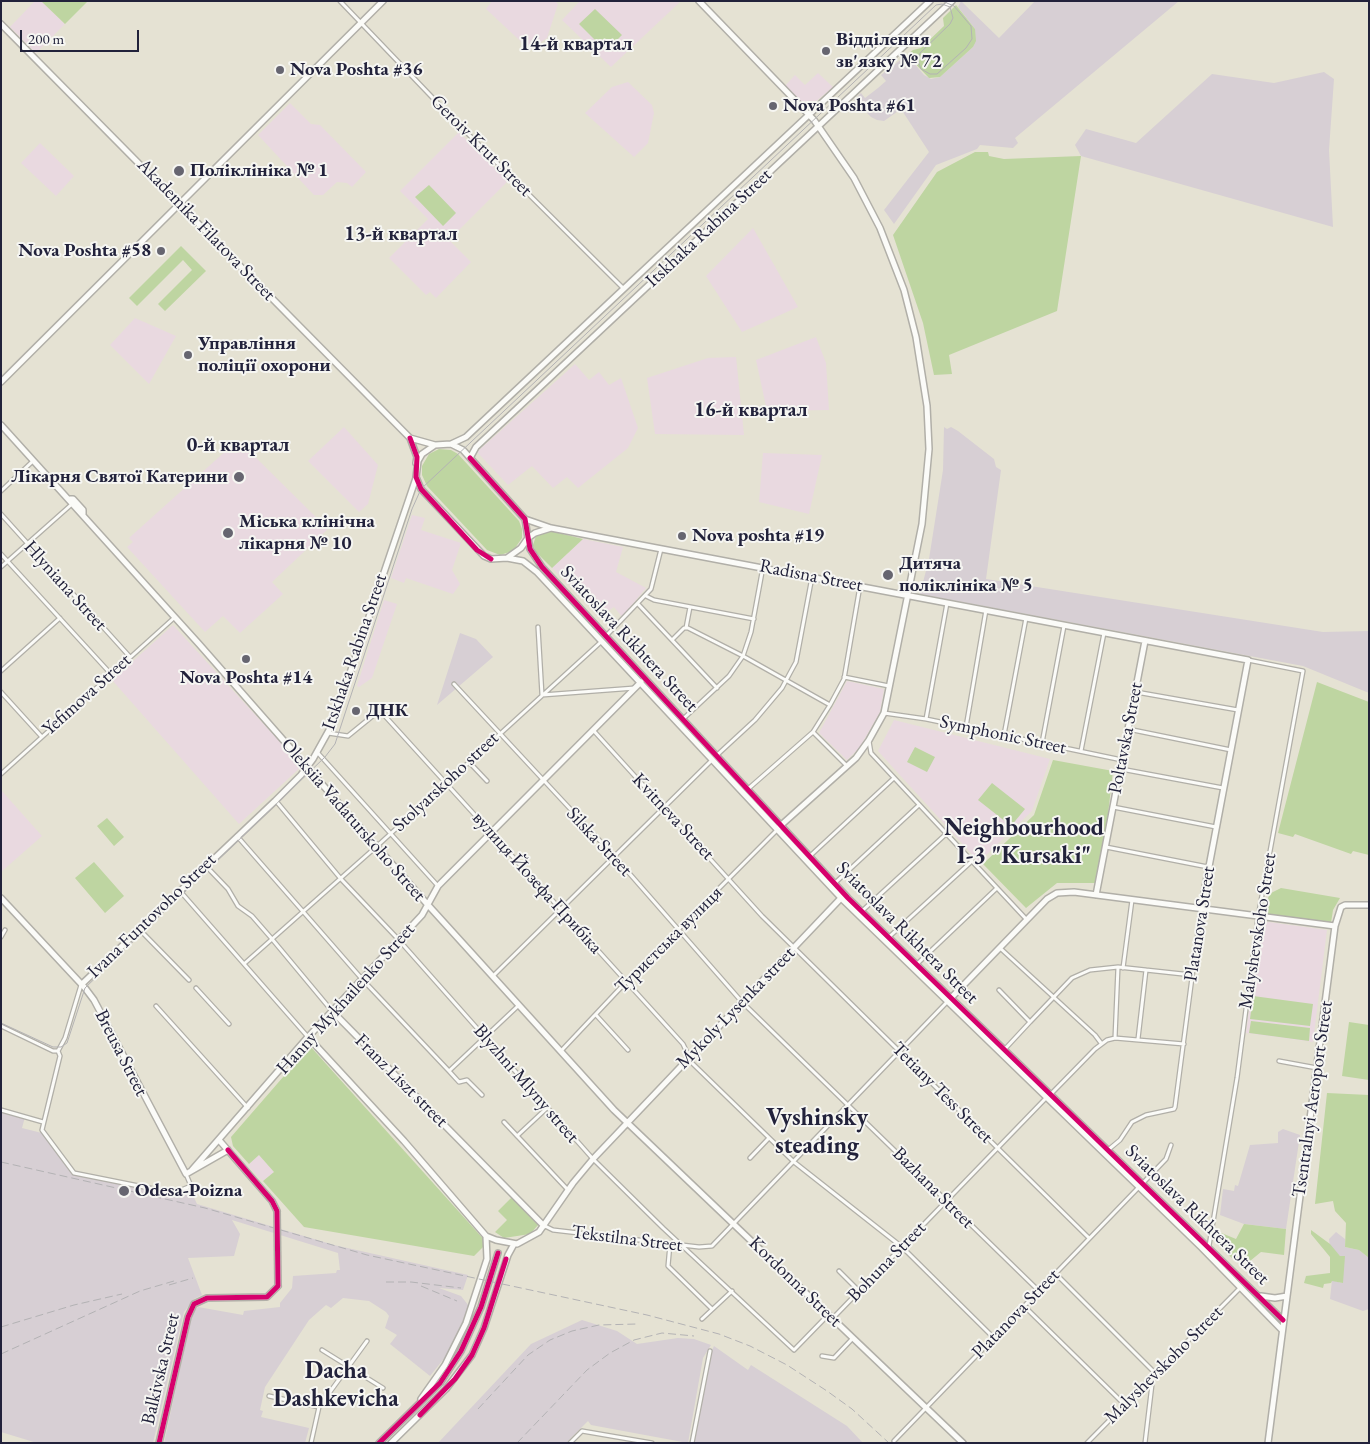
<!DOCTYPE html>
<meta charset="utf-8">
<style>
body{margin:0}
#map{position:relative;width:1370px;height:1444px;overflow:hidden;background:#e5e2d3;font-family:"EB Garamond",serif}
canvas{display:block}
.frame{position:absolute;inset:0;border:2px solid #22223b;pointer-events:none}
.scale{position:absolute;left:20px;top:30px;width:119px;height:22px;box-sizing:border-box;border:2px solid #22223b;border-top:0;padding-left:6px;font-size:15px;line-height:18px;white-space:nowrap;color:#22223b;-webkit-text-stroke:4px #f6f6f2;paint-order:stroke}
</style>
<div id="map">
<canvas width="1370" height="1444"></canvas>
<div class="frame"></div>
<div class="scale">200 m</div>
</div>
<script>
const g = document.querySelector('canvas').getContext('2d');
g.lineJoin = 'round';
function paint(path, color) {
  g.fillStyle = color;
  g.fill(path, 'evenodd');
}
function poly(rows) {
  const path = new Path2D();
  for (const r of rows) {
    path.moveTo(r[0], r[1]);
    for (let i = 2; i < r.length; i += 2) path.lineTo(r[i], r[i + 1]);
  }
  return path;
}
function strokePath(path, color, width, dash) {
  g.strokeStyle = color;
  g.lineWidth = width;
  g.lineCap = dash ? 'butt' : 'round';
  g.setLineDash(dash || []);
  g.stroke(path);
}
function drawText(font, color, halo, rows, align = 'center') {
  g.font = font + ' "EB Garamond",serif';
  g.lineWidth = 4;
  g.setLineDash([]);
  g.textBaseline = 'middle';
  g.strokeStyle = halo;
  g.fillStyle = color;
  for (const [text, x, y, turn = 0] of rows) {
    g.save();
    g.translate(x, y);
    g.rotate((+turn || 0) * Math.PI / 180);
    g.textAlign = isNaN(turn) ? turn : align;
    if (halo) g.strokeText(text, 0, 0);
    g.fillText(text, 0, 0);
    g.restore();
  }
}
const built = poly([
 [35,1,41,1,65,24,36,53,10,27],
 [492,1,555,1,558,4,547,38,530,50,486,9],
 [580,1,681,1,611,67,562,20],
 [818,73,833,87,814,103,802,102,785,86,795,75,805,85],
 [628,82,652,105,654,113,648,143,634,157,585,113,612,87],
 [290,103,311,124,320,125,366,172,352,187,347,183,337,182,323,195,314,195,258,135],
 [459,132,508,181,449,240,471,262,436,298,430,292,426,295,389,258,428,219,400,191],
 [40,143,74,176,56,196,21,163],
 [753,228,798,307,742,332,706,276],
 [135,318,176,336,149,384,110,345],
 [816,337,826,363,829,410,767,411,756,360],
 [736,357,744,435,655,434,647,378,708,358],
 [575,364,589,380,599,372,609,385,621,378,638,428,628,448,578,488,567,477,553,488,532,466,508,485,477,452],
 [344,427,378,465,368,504,359,512,308,461],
 [238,440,328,529,272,582,283,594,240,633,223,616,205,632,127,547,133,542,129,538],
 [763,453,822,455,809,514,759,502],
 [412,515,425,518,421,530,461,543,452,570,460,584,453,594,406,578,404,583,391,578],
 [583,539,623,547,616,572,646,588,622,617,614,607,601,616,552,568],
 [384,600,397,604,372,678,359,687,357,686],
 [173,625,302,766,239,824,112,680],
 [847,681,884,689,880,712,860,747,847,760,819,733],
 [894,720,1050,759,1032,811,979,862,878,751],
 [1,790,42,836,1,872],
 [1261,921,1327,930,1313,1042,1246,1033],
 [259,1155,274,1172,263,1181,249,1167,249,1164]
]);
const industrial = poly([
 [961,1,999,38,1035,1,1179,1,1015,138,1018,143,1013,148,980,145,977,149,936,165,894,224,884,210,929,152,901,109,884,121,877,120,871,117,854,100,861,93,865,98,878,88,886,81,881,75,907,55,924,75,931,79,940,77,973,47,975,29,958,7],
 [1324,72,1334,79,1329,150,1333,227,1081,156,1075,145,1086,129,1136,143,1212,74,1274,83],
 [944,427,947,429,951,427,958,431,994,459,996,467,1001,470,986,579,1323,632,1369,631,1369,693,1303,666,920,594,929,559,943,470],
 [460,633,476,639,493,657,437,705],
 [1,1111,25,1117,22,1128,42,1133,72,1174,175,1194,190,1189,197,1204,334,1245,468,1275,463,1290,439,1288,461,1296,469,1306,454,1346,430,1376,390,1344,397,1335,385,1328,389,1316,386,1312,369,1301,343,1298,331,1308,326,1305,309,1320,265,1387,260,1410,263,1411,261,1417,309,1428,305,1443,164,1443,192,1314,198,1307,243,1315,244,1311,280,1307,280,1303,292,1288,293,1276,336,1273,337,1270,340,1270,338,1253,232,1220,240,1234,234,1256,188,1258,202,1295,194,1299,184,1312,153,1443,37,1443,1,1432],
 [1283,1129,1300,1135,1286,1229,1244,1224,1220,1215,1223,1189,1234,1191,1235,1185,1238,1186,1250,1145,1278,1143,1278,1132],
 [1336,1232,1345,1239,1345,1247,1359,1250,1369,1258,1369,1309,1363,1311,1330,1299,1332,1280,1342,1283,1340,1256,1330,1247,1329,1239],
 [582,1320,617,1331,637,1344,678,1338,694,1339,711,1345,703,1358,688,1443,591,1425,588,1421,566,1443,438,1443,531,1344],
 [714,1346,748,1370,751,1365,847,1426,863,1443,694,1443,707,1360]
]);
const green = poly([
 [41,1,88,1,65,24],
 [956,5,975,29,976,41,973,47,940,77,929,78,907,55,913,50,921,48,944,26,943,18],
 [595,9,622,35,606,51,579,24],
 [975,152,988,152,989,156,1004,159,1081,156,1057,311,949,355,952,374,934,375,923,323,893,235,937,172],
 [429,185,456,213,443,226,415,197],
 [181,246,206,271,165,311,158,304,192,270,183,260,137,306,129,298],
 [439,449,451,450,458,454,519,521,522,529,522,538,513,551,500,555,487,550,427,486,422,475,422,466,429,454],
 [547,530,583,539,552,568,536,552,533,545,537,533],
 [1317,682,1369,702,1369,855,1353,851,1351,854,1295,834,1293,837,1278,833],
 [915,747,935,757,927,772,907,762],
 [1053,760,1113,771,1100,883,1057,883,1026,908,983,864,1034,815],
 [992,783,1025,809,1011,826,978,800],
 [107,818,124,837,114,846,97,826],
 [94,862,124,896,105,913,75,878],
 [1281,888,1340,898,1333,910,1331,923,1265,914,1269,894],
 [1253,996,1313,1004,1310,1026,1250,1019],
 [1251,1021,1310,1028,1309,1041,1249,1033],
 [1349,1022,1369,1025,1369,1080,1342,1076],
 [310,1046,487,1243,474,1256,304,1227,263,1181,274,1172,259,1155,249,1164,233,1146,231,1137],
 [1327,1093,1369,1095,1369,1258,1359,1250,1345,1247,1346,1223,1335,1211,1333,1201,1315,1204],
 [512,1197,539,1224,530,1234,504,1238,495,1232,507,1220,498,1211],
 [1244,1224,1286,1229,1284,1255,1261,1252,1250,1261,1243,1254,1235,1261,1218,1245,1219,1232,1236,1239],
 [1311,1230,1330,1244,1340,1256,1345,1256,1343,1283,1332,1281,1331,1283,1324,1284,1323,1288,1304,1283,1306,1276,1330,1273,1330,1257,1311,1234]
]);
const street = poly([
 [340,1,452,118,624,289],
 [1,491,33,461],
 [1,514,130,657],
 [1,554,111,674],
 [1,567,72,504],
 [646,596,654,600,754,619],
 [638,604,717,688],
 [538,627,542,695,635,688],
 [686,628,690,607],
 [606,636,651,589,661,549],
 [672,640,684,628,688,628,743,656,830,705],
 [1,671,60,618],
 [844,677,889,686],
 [454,684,615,857,742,1002,1038,1290],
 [1,692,41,736],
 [1136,692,1238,710],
 [884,713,926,719,1122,760],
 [683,719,729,676,743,656,751,632,763,567],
 [926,719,947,603],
 [966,727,986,610],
 [1128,729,1231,750],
 [593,730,762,916,1089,1238],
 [813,732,846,765],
 [328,733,348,736,375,714,384,715,683,1044,692,1063,794,1162,902,1247,994,1338],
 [1004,735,1026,618],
 [869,741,871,753,1027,920],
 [1042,743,1064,626],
 [1081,751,1104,633],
 [317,752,438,886],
 [716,756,755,720,782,688,790,673,796,662,812,577],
 [469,762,487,781],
 [1121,769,1223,788],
 [1,774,175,617],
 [748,789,813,732,830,705,844,679,860,586],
 [276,801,341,879,398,939,593,1159,663,1228,794,1350,829,1314],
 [1113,807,1216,827],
 [237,836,362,979,449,1071,459,1082,467,1080,482,1095],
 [1106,847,1208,867],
 [810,856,894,778],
 [205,865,228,889,238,906,252,916,272,939,332,1011],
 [835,883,919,805],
 [180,891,308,1037],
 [862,911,946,834],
 [139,929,189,980],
 [1,937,5,930],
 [889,937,972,861],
 [1000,948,1095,1035,1101,1043],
 [245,963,376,847,602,641],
 [917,964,997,888],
 [1123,968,1132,900],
 [493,976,712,760],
 [81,985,65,1038,58,1051,60,1056,42,1130,74,1173,174,1193,191,1186,186,1174],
 [196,988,229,1024],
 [999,990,1030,1022,1072,978,1090,970,1118,967,1192,975],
 [156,1006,248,1108],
 [596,1015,628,1050],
 [1,1026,53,1051,58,1051],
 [1115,1038,1118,967],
 [1138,1039,1146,970],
 [1004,1050,1030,1022],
 [561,1051,627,981,777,830],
 [1279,1061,1317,1068],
 [449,1071,519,1005],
 [1051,1094,1095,1049,1107,1040,1115,1038,1184,1044],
 [1,1110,43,1122],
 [504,1122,568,1190],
 [517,1136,547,1108],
 [1108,1150,1120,1140,1132,1122,1146,1115,1174,1109,1175,1107,1201,909],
 [750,1158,769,1138],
 [1143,1183,1166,1159,1171,1145],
 [545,1226,553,1230,699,1247,712,1246,947,1002],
 [670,1244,668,1266,712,1309],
 [1209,1246,1237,1078,1258,917,1303,671,1248,660],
 [839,1271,859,1291],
 [1055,1273,1155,1373],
 [1024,1306,1124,1404],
 [833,1318,1046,1098],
 [702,1319,732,1291],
 [322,1350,383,1388],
 [822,1356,834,1358,853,1338],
 [269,1396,319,1407],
 [894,1441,1139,1187],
 [311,1443,319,1407,367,1341],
 [570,1443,582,1431,652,1443],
 [692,1443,710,1351],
 [1087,1443,1241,1287],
 [1145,1443,1153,1376]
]);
const secondary = poly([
 [699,1,814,120,854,178,880,228,904,290,916,337,927,406,929,449,922,524,884,713,869,740,856,758,779,827],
 [1,24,410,438,417,457,416,463],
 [1,382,383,1],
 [1,425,199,644,428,905,614,1110,963,1443],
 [410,438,435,445],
 [451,444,466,437,930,1],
 [470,458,476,447,952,1],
 [70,499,73,499,83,510,83,514],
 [525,519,551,528,1248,660,1201,909],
 [551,528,535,533,528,538,521,548,507,558,491,559,484,556,421,489,416,477,418,461,422,454,435,445,451,444,463,450,525,519,528,538,530,549,542,567,848,898,1283,1320],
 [507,558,523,561,537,572,844,901,1202,1248,1282,1330],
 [1096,895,1145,641],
 [1,898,85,988,94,1000,186,1174,228,1150],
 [82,984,275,801,301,775,313,759,333,723,416,478],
 [951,998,1047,899,1057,893,1074,892,1335,926],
 [332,1011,544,1226],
 [308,1037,404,1141,486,1236,496,1240,517,1244,539,1232,573,1183,593,1159,842,897],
 [219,1140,272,1201,277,1211],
 [192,1170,308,1037,422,915,438,886,641,682],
 [1261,1296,1275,1298,1287,1296],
 [421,1399,445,1365,466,1323,487,1259,486,1236],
 [159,1443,188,1317,194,1304,207,1298,267,1297,278,1286],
 [379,1443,440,1383,461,1351,481,1307,498,1253],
 [391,1443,446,1389,472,1355,484,1328,508,1255,514,1244],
 [1268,1443,1335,926,1341,907,1345,905,1369,905]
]);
const tram = poly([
 [1,1023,53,1047,61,1047,67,1043,85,988,325,757,335,744,412,509,421,489,936,5,942,4,950,7,953,18,950,24,920,53,918,61,921,69,930,74,937,74,966,48,972,39,971,26,954,6,942,1]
]);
const rail = poly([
 [1,1162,205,1208,367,1255,647,1315,719,1334,750,1346,787,1365,827,1391,852,1409,889,1443],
 [386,1282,411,1282,461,1288],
 [169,1285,193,1278],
 [421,1286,457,1301],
 [1,1327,74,1305,122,1294],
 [1,1354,140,1291,174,1281],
 [478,1409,528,1355,550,1340,572,1331,599,1325,637,1324],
 [517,1443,587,1370,610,1353,634,1340,662,1333,694,1336]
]);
const secondaryBridge = poly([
 [277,1211,278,1286]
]);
const cycleway = poly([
 [410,438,417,457,416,477,421,489,477,550,491,559],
 [470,458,525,519,530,549,542,567,848,898,1283,1320],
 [420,1415,455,1379,472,1355,484,1328,506,1259],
 [159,1443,188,1317,194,1304,207,1298,267,1297,278,1286,277,1211,272,1201,228,1150],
 [379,1443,440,1383,461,1351,481,1307,498,1253]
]);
const markers = [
 [826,51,5,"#666570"],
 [280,70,5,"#666570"],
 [773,106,5,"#666570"],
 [179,171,6,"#666570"],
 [161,251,5,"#666570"],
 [188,355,5,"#666570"],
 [239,477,6,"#666570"],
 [228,533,6,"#666570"],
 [682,536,5,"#666570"],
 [888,575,6,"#666570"],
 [246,659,5,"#666570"],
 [356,711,5,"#666570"],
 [124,1191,6,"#666570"]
];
const poiNames = [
 ["Відділення",836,40],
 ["зв'язку № 72",836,62],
 ["Nova Poshta #36",290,70],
 ["Nova Poshta #61",783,106],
 ["Поліклініка № 1",190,171],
 ["Nova Poshta #58",151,251,"right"],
 ["Управління",198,344],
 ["поліції охорони",198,366],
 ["Лікарня Святої Катерини",228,477,"right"],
 ["Міська клінічна",239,522],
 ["лікарня № 10",239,544],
 ["Nova poshta #19",692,536],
 ["Дитяча",899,564],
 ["поліклініка № 5",899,586],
 ["Nova Poshta #14",246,678,"center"],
 ["ДНК",366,711],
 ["Odesa-Poizna",135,1191]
];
const streetNames = [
 ["Geroiv Krut Street",481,146,45],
 ["Itskhaka Rabina Street",709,228,-43],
 ["Akademika Filatova Street",206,230,46],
 ["Radisna Street",811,576,11],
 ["Hlyniana Street",65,586,48],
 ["Sviatoslava Rikhtera Street",629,639,47],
 ["Itskhaka Rabina Street",355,652,-71],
 ["Yefimova Street",87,695,-42],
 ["Symphonic Street",1003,735,12],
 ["Poltavska Street",1126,738,-79],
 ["Stolyarskoho street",446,782,-43],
 ["Kvitneva Street",673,817,47],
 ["Oleksiia Vadaturskoho Street",353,820,49],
 ["Silska Street",599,842,47],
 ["вулиця Йозефа Прибіка",537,883,48],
 ["Ivana Funtovoho Street",152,916,-44],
 ["Platanova Street",1200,924,-81],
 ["Malyshevskoho Street",1258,931,-81],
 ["Sviatoslava Rikhtera Street",907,933,45],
 ["Туристська вулиця",669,940,-45],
 ["Hanny Mykhailenko Street",346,999,-48],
 ["Mykoly Lysenka street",736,1008,-46],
 ["Breusa Street",121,1053,63],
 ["Franz Liszt street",401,1081,45],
 ["Blyzhni Mlyny street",526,1084,49],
 ["Tetiany Tess Street",942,1093,45],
 ["Tsentralnyi Aeroport Street",1313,1099,-82],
 ["Bazhana Street",933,1188,45],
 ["Sviatoslava Rikhtera Street",1197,1215,44],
 ["Tekstilna Street",627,1239,7],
 ["Bohuna Street",887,1262,-46],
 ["Kordonna Street",795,1282,44],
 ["Platanova Street",1016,1314,-46],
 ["Malyshevskoho Street",1164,1365,-45],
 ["Balkivska Street",161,1369,-77]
];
const neighbourhoodNames = [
 ["14-й квартал",576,45],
 ["13-й квартал",401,235],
 ["16-й квартал",751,411],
 ["0-й квартал",238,446]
];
const districtNames = [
 ["Neighbourhood",1024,828],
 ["I-3 \"Kursaki\"",1024,856],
 ["Vyshinsky",817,1118],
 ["steading",817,1146],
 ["Dacha",336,1371],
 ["Dashkevicha",336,1399]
];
paint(built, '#e9d9e0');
paint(industrial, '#d7cfd4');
paint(green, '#bed5a1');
strokePath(street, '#b1afa8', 5.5);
strokePath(secondary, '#b1afa8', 8);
strokePath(street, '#fbfbf8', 3);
strokePath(secondary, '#fbfbf8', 5);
strokePath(tram, '#b3b2b4', 1);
strokePath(rail, '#b3b2b4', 1, [8, 4]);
strokePath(secondaryBridge, '#b1afa8', 8, []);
strokePath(secondaryBridge, '#fbfbf8', 5);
strokePath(cycleway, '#d6006c', 5);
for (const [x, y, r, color] of markers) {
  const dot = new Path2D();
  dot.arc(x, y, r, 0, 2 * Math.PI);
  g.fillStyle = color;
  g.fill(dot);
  strokePath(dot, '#f6f6f2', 2);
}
drawText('bold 19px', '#22223b', '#f6f6f2', poiNames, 'left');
drawText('19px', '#22223b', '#f6f6f2', streetNames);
drawText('bold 20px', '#22223b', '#f6f6f2', neighbourhoodNames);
drawText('bold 24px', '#22223b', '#f6f6f2', districtNames);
</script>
